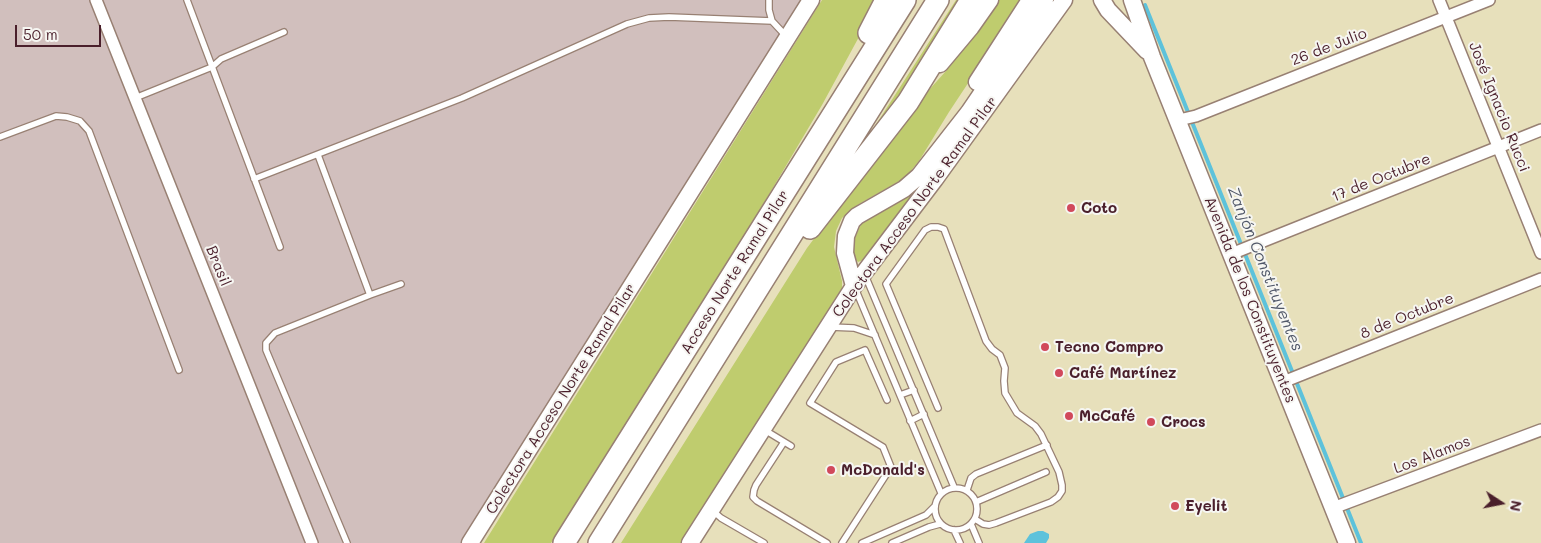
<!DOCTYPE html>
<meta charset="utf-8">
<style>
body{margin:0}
#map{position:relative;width:1541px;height:543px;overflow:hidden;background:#e7e0bb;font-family:Mali,sans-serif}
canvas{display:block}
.north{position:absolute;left:1476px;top:478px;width:50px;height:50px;-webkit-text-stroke:4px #f6f6f2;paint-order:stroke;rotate:101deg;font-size:14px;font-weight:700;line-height:20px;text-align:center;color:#4a1f2b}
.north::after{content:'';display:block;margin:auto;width:18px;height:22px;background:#4a1f2b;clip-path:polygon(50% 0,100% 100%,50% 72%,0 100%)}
.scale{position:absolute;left:15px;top:25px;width:86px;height:22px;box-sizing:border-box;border:2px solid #4a1f2b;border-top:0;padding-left:6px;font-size:15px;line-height:18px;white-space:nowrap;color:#4a1f2b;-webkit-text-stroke:4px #f6f6f2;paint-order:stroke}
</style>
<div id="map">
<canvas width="1541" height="543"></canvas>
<div class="north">N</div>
<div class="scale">50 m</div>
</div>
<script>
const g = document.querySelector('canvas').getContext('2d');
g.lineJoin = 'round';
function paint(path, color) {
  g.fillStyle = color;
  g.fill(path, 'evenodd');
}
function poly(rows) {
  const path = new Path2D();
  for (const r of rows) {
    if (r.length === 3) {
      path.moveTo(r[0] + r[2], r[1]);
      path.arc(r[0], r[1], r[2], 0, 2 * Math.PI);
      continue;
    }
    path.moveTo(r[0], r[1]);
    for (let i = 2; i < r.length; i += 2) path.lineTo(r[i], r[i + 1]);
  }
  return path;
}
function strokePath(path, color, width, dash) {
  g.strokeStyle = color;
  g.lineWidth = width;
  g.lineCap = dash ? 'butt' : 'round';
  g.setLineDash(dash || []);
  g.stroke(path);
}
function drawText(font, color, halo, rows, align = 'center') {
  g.font = font + ' Mali,sans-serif';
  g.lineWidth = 4;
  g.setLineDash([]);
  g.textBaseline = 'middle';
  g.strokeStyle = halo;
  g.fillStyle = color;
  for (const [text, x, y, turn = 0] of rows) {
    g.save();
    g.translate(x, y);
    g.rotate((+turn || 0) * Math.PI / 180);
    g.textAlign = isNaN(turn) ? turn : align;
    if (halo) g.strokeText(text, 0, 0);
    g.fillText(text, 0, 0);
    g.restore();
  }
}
const industrial = poly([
 [0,0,810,0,788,38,461,543,0,543]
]);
const green = poly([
 [822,0,879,0,822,105,761,208,551,543,484,543],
 [956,0,966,0,921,73,868,137],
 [998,0,1023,0,949,112,919,161,905,178,859,204,842,218,836,231,834,247,842,281,842,289,838,298,682,543,621,543,807,248,910,111,946,71,974,35],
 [928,176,877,245,863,260,858,262,853,256,854,240,862,222]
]);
const water = poly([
 [1038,531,1043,531,1049,534,1049,538,1046,543,1024,543,1030,534]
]);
const stream = poly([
 [1145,5,1361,543]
]);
const lane = poly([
 [187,0,280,247],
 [769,0,769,10,772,21,786,36],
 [135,98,212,67,221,59,284,32],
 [0,137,56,116,67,117,80,121,89,131,179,370],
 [318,155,370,295],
 [254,179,462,98,627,24,649,18,669,17,772,21],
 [865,275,954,487],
 [855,288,941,493],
 [830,327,854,328,875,335],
 [900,395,914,390],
 [938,408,886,284,925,230,931,227,938,227,944,229,986,341,992,349,1000,355,1005,368,1004,381,1005,393,1017,413,1035,426,1041,434,1059,472,1062,485,1062,491,1058,497,1051,502,996,523,989,525,983,524,975,519],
 [910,421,924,414],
 [763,429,791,446],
 [784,442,756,485,754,490,753,497,757,501,827,543],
 [956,509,21],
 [967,490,971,478,976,474,1047,445],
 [976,502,1046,472],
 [713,511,721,518,764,543],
 [971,524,979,543],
 [954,530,960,543],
 [347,543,266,350,266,343,275,333,370,295,401,284],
 [842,543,891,467,883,447,810,403,836,362,865,350,887,400],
 [862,543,926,515,934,507],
 [892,543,929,527,940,524]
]);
const street = poly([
 [96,0,312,543],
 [1439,0,1541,253],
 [1179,120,1196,116,1489,0],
 [1231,254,1541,130],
 [1283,382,1541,279],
 [1333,508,1541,430]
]);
const secondary = poly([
 [1102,0,1108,10,1147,51],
 [1132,0,1152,57,1347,543],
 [940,64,971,27,990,0],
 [977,82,1030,0],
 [854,286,845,253,846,236,852,221,857,216,904,189,919,176,969,112,1045,0],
 [470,543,811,0],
 [690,543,854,286,935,179,1064,0]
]);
const highway = poly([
 [869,33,886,0],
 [810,228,908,102,971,0],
 [564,543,905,0],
 [599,543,938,0]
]);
const markers = [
 [1071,208,5,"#d1495b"],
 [1045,347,5,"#d1495b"],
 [1059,373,5,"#d1495b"],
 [1069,416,5,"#d1495b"],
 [1151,422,5,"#d1495b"],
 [831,470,5,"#d1495b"],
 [1175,506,5,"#d1495b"]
];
const streetNames = [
 ["26 de Julio",1329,47,-21],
 ["José Ignacio Rucci",1499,107,68],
 ["17 de Octubre",1381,178,-22],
 ["Colectora Acceso Norte Ramal Pilar",915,207,-54],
 ["Brasil",218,266,68],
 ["Acceso Norte Ramal Pilar",735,272,-58],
 ["Avenida de los Constituyentes",1250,300,68],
 ["8 de Octubre",1407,316,-22],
 ["Colectora Acceso Norte Ramal Pilar",561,399,-58],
 ["Los Alamos",1432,455,-21]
];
const poiNames = [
 ["Coto",1081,208],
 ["Tecno Compro",1055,347],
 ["Café Martínez",1069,373],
 ["McCafé",1079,416],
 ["Crocs",1161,422],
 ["McDonald's",841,470],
 ["Eyelit",1185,506]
];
const waterNames = [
 ["Zanjón Constituyentes",1265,269,68]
];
paint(industrial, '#d1bfbd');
paint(green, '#bfcc6e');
paint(water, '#5dc2db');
strokePath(stream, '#5dc2db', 4);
strokePath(lane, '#988073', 8);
strokePath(street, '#988073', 14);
strokePath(secondary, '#988073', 19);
strokePath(highway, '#988073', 24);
strokePath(lane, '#fff', 5.5);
strokePath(street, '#fff', 11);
strokePath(secondary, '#fff', 16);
strokePath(highway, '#fff', 21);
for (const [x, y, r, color] of markers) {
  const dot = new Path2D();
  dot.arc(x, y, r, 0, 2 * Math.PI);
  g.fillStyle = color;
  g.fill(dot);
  strokePath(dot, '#f6f6f2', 2);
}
drawText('15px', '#4a1f2b', '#f6f6f2', streetNames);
drawText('bold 15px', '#4a1f2b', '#f6f6f2', poiNames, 'left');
drawText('italic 16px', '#515869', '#f6f6f2', waterNames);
</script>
